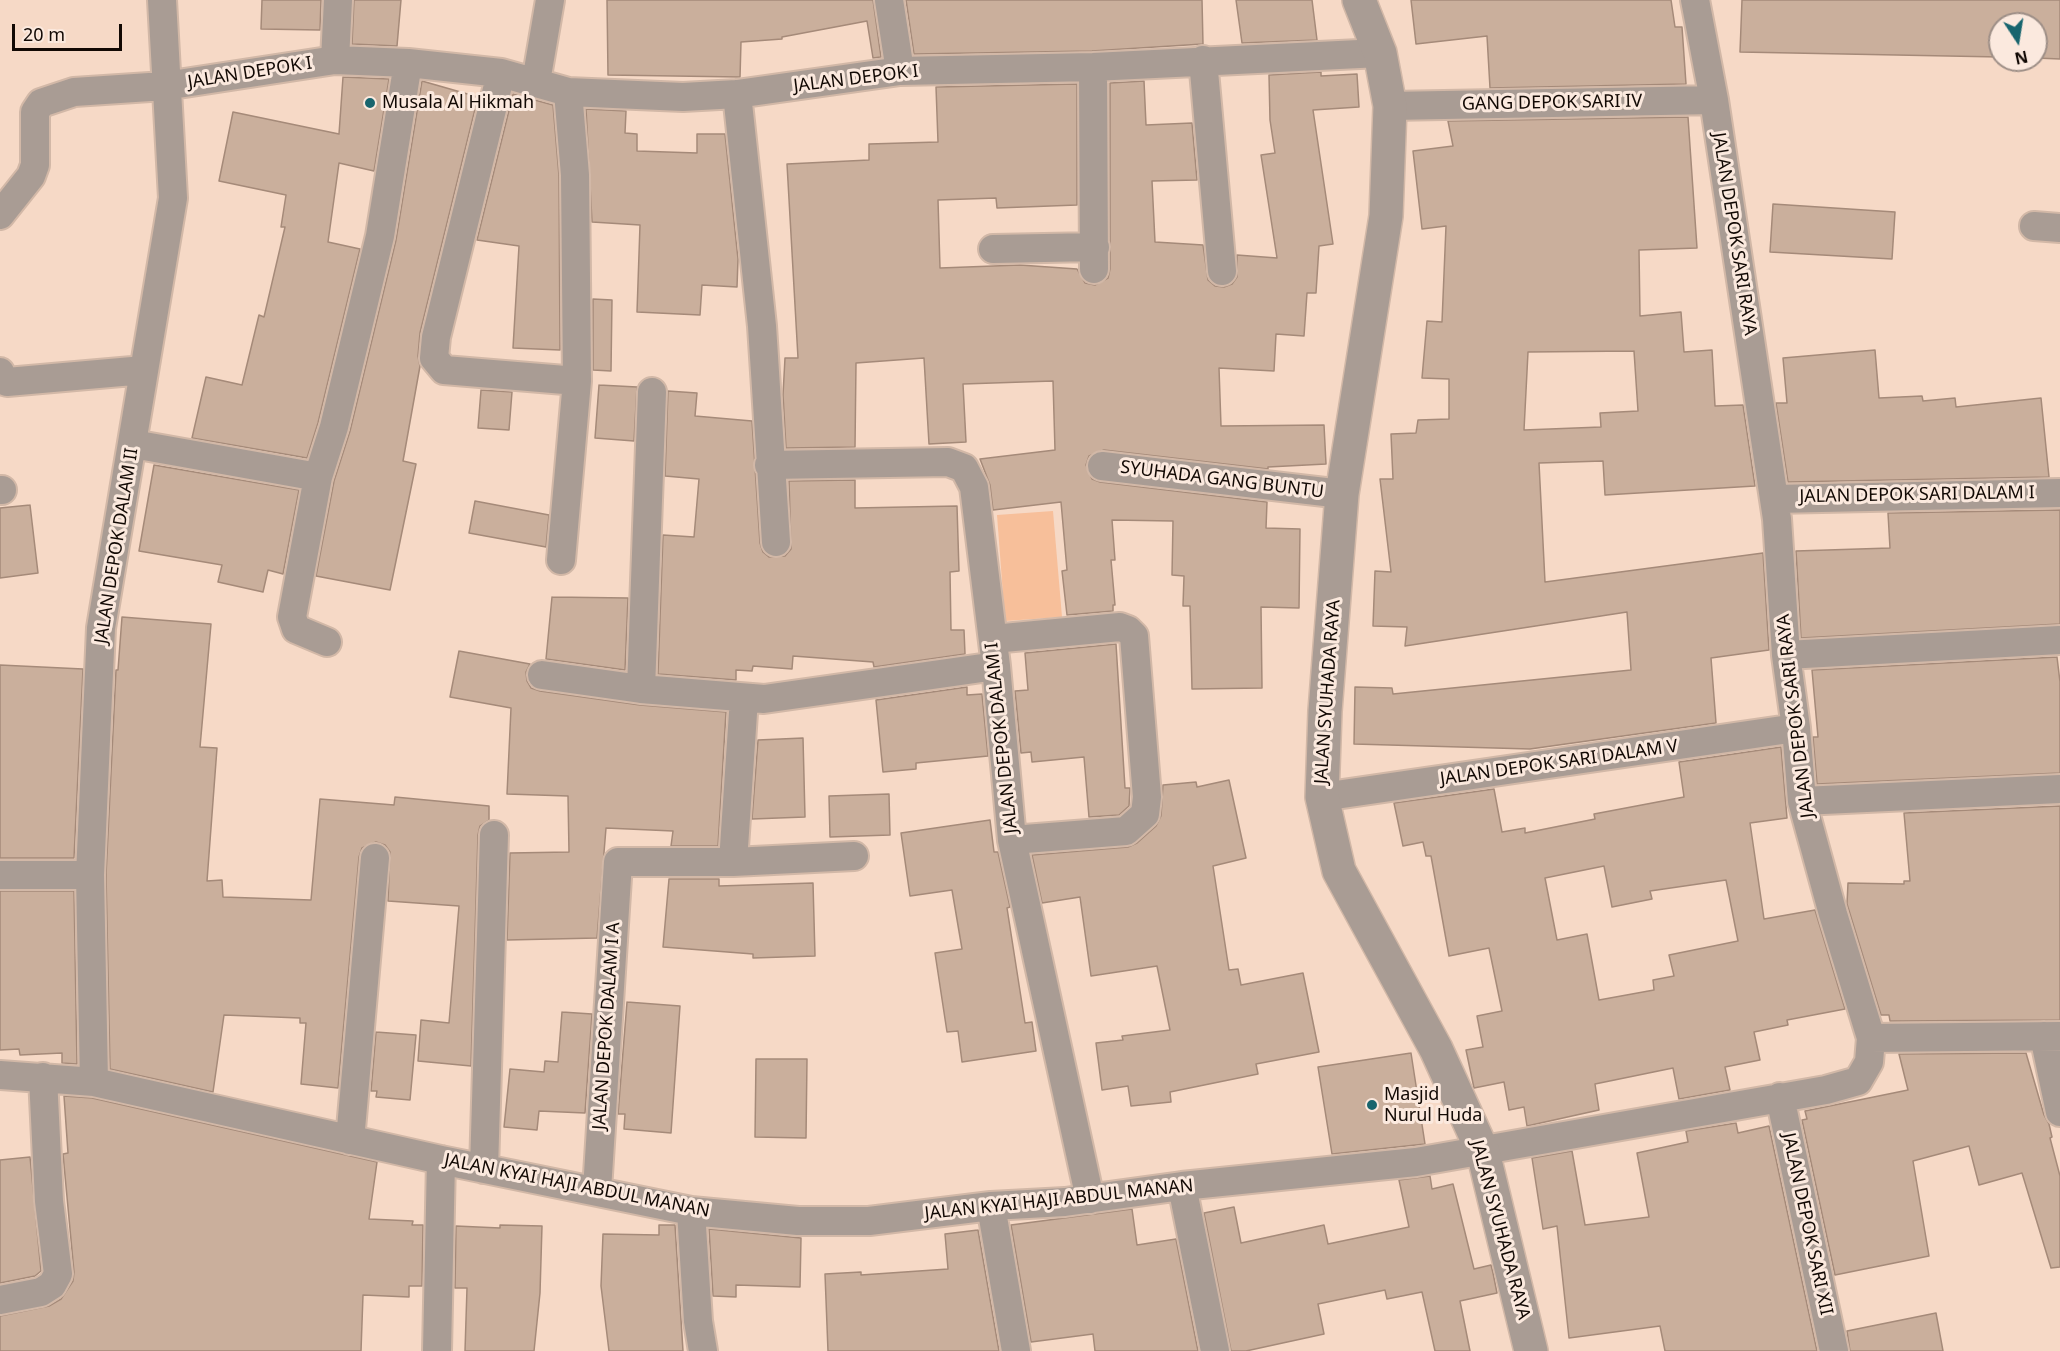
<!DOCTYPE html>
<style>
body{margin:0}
#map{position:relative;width:2060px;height:1351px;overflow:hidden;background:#f6d9c6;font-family:"Noto Sans",sans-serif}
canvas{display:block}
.north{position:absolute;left:1988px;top:12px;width:60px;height:60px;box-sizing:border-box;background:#fbe9de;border:2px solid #9e8f87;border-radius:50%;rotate:168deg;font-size:16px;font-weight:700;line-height:24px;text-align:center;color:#120904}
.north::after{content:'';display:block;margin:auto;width:21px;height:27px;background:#18656e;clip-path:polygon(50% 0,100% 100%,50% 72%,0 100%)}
.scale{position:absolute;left:12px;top:24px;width:110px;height:27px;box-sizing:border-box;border:3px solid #120904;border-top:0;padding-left:8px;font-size:18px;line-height:21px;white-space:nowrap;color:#120904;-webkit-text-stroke:4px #fbe9de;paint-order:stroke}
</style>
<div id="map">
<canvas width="2060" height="1351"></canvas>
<div class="north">N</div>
<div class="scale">20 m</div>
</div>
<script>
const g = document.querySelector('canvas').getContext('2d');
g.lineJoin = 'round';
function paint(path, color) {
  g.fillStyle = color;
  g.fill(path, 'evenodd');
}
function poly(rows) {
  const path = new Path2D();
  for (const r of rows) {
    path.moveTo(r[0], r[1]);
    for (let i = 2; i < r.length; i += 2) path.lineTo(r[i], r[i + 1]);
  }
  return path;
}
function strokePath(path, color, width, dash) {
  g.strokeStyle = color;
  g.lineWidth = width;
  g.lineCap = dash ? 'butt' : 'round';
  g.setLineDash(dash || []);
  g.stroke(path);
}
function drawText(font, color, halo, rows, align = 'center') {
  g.font = font + ' "Noto Sans",sans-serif';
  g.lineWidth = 6;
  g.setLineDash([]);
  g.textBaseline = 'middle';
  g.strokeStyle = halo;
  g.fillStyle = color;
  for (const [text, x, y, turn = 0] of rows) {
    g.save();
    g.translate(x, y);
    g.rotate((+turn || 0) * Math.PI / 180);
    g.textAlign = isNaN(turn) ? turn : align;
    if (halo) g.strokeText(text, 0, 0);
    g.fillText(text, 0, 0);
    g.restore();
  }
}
const green = poly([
 [1053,511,1062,617,1005,621,997,515]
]);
const building = poly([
 [262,0,321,0,320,30,261,29,262,0],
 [354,0,401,0,397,46,352,44,354,0],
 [607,0,873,0,881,57,873,58,867,21,782,37,782,39,741,42,740,77,608,75,607,0],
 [906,0,1202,0,1203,44,1092,51,914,54,906,0],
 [1236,0,1312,0,1317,40,1242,43,1236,0],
 [1411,0,1671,0,1675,27,1682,27,1686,84,1490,88,1487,36,1416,44,1411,0],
 [1742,0,2060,0,2060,59,2036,58,2036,24,2000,24,2000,57,1740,52,1742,0],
 [1321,72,1321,76,1357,74,1359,107,1313,110,1333,244,1319,246,1316,293,1307,293,1304,336,1276,334,1274,371,1219,368,1221,426,1324,425,1326,464,1268,467,1268,469,1104,450,1089,456,1086,465,1092,479,1100,482,1267,502,1266,528,1300,529,1299,608,1261,607,1262,688,1192,689,1190,606,1183,606,1184,576,1172,575,1173,521,1112,520,1115,560,1111,560,1115,605,1113,605,1113,611,1067,615,1062,571,1067,570,1061,502,993,510,990,485,980,459,1055,450,1053,381,963,384,966,442,929,444,924,358,856,363,855,447,786,448,783,395,785,358,798,358,787,164,869,160,869,144,938,142,936,87,1077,84,1077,205,997,208,996,198,938,200,940,268,1020,265,1077,269,1085,283,1095,285,1108,278,1110,269,1110,83,1144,81,1146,125,1192,123,1197,180,1152,181,1155,242,1203,245,1208,280,1215,286,1224,287,1232,284,1237,277,1237,255,1277,258,1261,155,1275,153,1270,120,1269,75,1321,72],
 [343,77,389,79,374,171,339,163,328,242,360,249,318,423,307,458,192,438,206,377,242,385,259,315,264,317,285,227,281,227,286,195,219,181,233,112,339,134,343,77],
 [422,81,478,97,420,333,418,356,420,366,403,461,416,464,390,590,316,576,334,481,350,431,396,240,422,81],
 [513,94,553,105,559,176,560,350,513,348,519,246,477,240,513,94],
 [586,109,626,111,625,133,637,134,637,151,697,153,697,134,725,134,738,259,737,287,702,285,700,315,637,312,640,225,592,222,586,109],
 [1688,117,1697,248,1639,250,1640,316,1681,312,1684,352,1712,350,1715,406,1743,405,1755,486,1605,495,1603,461,1539,463,1545,582,1763,553,1769,650,1711,658,1716,723,1530,749,1354,744,1355,687,1392,688,1393,694,1631,670,1627,612,1405,646,1407,627,1373,626,1375,571,1391,572,1380,479,1393,479,1391,434,1416,433,1418,420,1449,419,1449,379,1422,378,1427,321,1442,322,1446,226,1422,229,1413,151,1453,146,1448,121,1688,117],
 [1634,351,1638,411,1600,413,1601,427,1524,430,1528,352,1634,351],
 [1773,204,1895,212,1892,259,1770,252,1773,204],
 [593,299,612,300,611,371,593,370,593,299],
 [1875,350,1879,398,1922,396,1923,401,1955,398,1956,407,2041,398,2049,477,1788,482,1776,403,1787,403,1783,358,1875,350],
 [599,385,637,387,634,441,595,438,599,385],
 [481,390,512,392,509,430,478,428,481,390],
 [668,391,697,393,695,416,752,421,760,543,763,552,769,557,785,556,791,549,789,481,855,480,855,508,957,506,959,571,950,572,951,630,964,630,965,654,874,667,873,662,793,656,792,669,753,666,752,671,736,670,736,680,658,674,663,535,694,537,699,479,665,476,668,391],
 [154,465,299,490,283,574,268,570,263,592,218,582,222,565,139,551,154,465],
 [475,501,549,515,546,547,469,533,475,501],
 [30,505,38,573,0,578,0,508,30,505],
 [2060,510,2060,624,1801,638,1796,551,1890,548,1888,513,2060,510],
 [552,597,628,598,625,670,546,659,552,597],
 [122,617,211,624,200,747,217,748,207,881,222,880,223,897,311,900,320,799,394,805,395,797,489,806,489,820,480,826,478,835,471,1066,418,1061,421,1020,449,1023,459,906,388,901,390,852,385,845,376,842,362,848,359,857,338,1088,301,1084,306,1023,300,1023,300,1018,224,1015,213,1092,110,1069,106,875,116,670,118,670,122,617],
 [1116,644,1125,788,1130,788,1129,806,1119,815,1089,817,1084,757,1032,762,1031,752,1021,753,1015,691,1028,690,1025,653,1116,644],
 [459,651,530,664,526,672,527,681,531,688,540,691,640,705,726,712,718,846,671,846,673,831,606,828,597,938,507,940,510,853,569,852,568,796,507,794,511,708,450,697,459,651],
 [2057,657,2060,682,2060,773,1817,784,1813,737,1818,737,1812,670,2057,657],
 [0,665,83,669,74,858,0,858,0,665],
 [967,687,967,695,982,694,988,756,916,763,916,769,883,772,876,700,967,687],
 [803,738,805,817,752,819,758,740,803,738],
 [1781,747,1787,818,1750,823,1764,919,1815,910,1845,1009,1787,1020,1788,1025,1754,1032,1760,1060,1725,1067,1730,1090,1679,1099,1673,1068,1595,1084,1599,1110,1527,1126,1524,1107,1509,1110,1504,1082,1474,1088,1466,1050,1483,1047,1477,1016,1502,1011,1489,948,1449,956,1431,856,1426,856,1423,842,1403,846,1394,803,1494,789,1502,832,1525,828,1525,833,1595,819,1594,814,1684,797,1679,762,1781,747],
 [1604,866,1612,907,1652,899,1650,891,1726,880,1738,941,1669,955,1674,976,1653,980,1654,990,1599,1000,1587,934,1557,940,1545,878,1604,866],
 [1229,780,1246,858,1213,866,1229,970,1238,969,1241,985,1303,973,1319,1052,1256,1064,1258,1074,1170,1092,1171,1102,1131,1106,1128,1086,1102,1090,1096,1043,1123,1040,1122,1036,1170,1030,1157,966,1091,976,1080,897,1042,903,1032,855,1128,847,1137,843,1156,826,1161,816,1163,785,1196,782,1197,787,1229,780],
 [889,794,890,835,830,837,829,796,889,794],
 [2060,806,2060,1020,1890,1021,1889,1015,1881,1015,1847,904,1848,883,1904,884,1904,881,1910,881,1904,813,2060,806],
 [990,820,994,852,998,852,1010,907,1007,908,1025,1023,1032,1022,1036,1051,962,1062,958,1031,947,1032,935,953,962,949,952,890,910,896,901,833,990,820],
 [669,879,719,879,719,886,813,883,815,956,753,958,753,954,663,947,669,879],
 [0,891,74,891,77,1064,62,1063,62,1053,20,1055,19,1049,0,1050,0,891],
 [627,1002,680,1006,671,1133,624,1129,625,1114,618,1114,627,1002],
 [562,1012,592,1014,585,1113,539,1111,537,1130,504,1127,510,1069,544,1072,545,1061,558,1062,562,1012],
 [376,1032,416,1035,410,1100,376,1097,377,1091,371,1091,376,1032],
 [1411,1053,1425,1144,1332,1154,1318,1067,1411,1053],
 [2026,1053,2044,1115,2049,1124,2052,1137,2050,1138,2060,1176,2060,1267,2051,1268,2022,1173,1979,1185,1969,1146,1913,1161,1929,1256,1835,1275,1802,1120,1807,1119,1805,1111,1908,1090,1899,1054,2026,1053],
 [756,1059,807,1059,806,1138,755,1137,756,1059],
 [64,1096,92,1098,377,1162,369,1219,413,1221,412,1225,423,1225,422,1286,409,1286,409,1297,363,1295,361,1351,0,1351,0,1316,49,1306,61,1299,73,1281,74,1272,63,1154,68,1153,64,1096],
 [1736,1123,1738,1133,1769,1126,1817,1351,1665,1351,1660,1326,1569,1338,1557,1226,1543,1229,1532,1158,1572,1151,1585,1225,1649,1217,1637,1153,1688,1142,1686,1131,1736,1123],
 [30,1157,41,1271,35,1276,0,1283,0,1160,30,1157],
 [1430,1176,1432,1189,1453,1184,1474,1269,1491,1265,1493,1273,1497,1293,1460,1301,1470,1351,1435,1351,1422,1292,1387,1299,1385,1290,1318,1304,1324,1334,1246,1351,1231,1351,1204,1213,1234,1207,1241,1243,1324,1225,1328,1244,1409,1227,1399,1180,1430,1176],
 [1132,1209,1137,1245,1176,1239,1198,1351,1095,1351,1093,1334,1031,1342,1011,1225,1132,1209],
 [500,1225,542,1226,540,1293,534,1351,465,1351,467,1288,455,1288,456,1226,500,1228,500,1225],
 [659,1225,675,1225,683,1351,609,1351,601,1286,603,1234,659,1235,659,1225],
 [709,1229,801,1238,800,1287,736,1285,736,1297,713,1296,709,1229],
 [978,1230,999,1351,828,1351,825,1274,861,1272,861,1275,948,1269,945,1234,978,1230],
 [1936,1313,1943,1351,1850,1351,1847,1331,1936,1313]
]);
const minor = poly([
 [889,0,900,71],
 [335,60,338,0],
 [1203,60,1222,271],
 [1093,67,1094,269],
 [501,73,436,337,434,358,444,370,577,381],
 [536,82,550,0],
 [737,94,762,326,776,542],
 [1390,106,1714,100],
 [0,215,31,176,35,165,35,112,41,103,74,92,165,86,335,60,408,63,501,73,568,92,683,97,737,94,900,71,1093,67,1380,53],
 [2034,226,2060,228],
 [993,249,1095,247],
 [0,372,2,380,7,382,144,370],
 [652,392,641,689,764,699,996,666],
 [133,444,318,477,334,427,380,236,408,63],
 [769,465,948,462,964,468,974,487,996,666,1012,840,1090,1199],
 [1102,466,1342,494],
 [318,477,292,617,296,629,327,642],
 [0,490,2,490],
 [1774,499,2060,493],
 [561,560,577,381,575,175,568,92],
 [993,639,1120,627,1128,630,1134,636,1147,797,1145,814,1126,831,1012,840],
 [1786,655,2060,640],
 [542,675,641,689],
 [1322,797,1796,728],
 [1802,801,2060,789],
 [733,862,744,698],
 [0,875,90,875],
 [2044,1036,2060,1112],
 [1871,1038,2060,1036],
 [0,1075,94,1082,441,1160,691,1211,798,1221,869,1221,991,1206,1065,1202,1182,1186,1416,1162,1826,1090,1858,1081,1869,1062,1871,1038,1833,914,1802,801,1796,728,1786,655,1777,519,1714,100,1695,0],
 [94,1082,90,875,101,628,173,198,162,0],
 [1780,1097,1834,1351],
 [350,1140,375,858],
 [484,1169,494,835],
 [1182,1186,1215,1351],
 [597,1190,618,862,733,862,854,856],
 [991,1206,1016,1351],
 [691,1211,698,1321,703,1351],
 [0,1300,41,1292,52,1285,58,1274,49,1201,43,1077],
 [437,1351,441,1160]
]);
const tertiary = poly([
 [1359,0,1380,53,1390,106,1386,216,1342,494,1325,711,1322,797,1339,871,1436,1049,1483,1152,1531,1351]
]);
const markers = [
 [370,103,6,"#18656e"],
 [1372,1105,6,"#18656e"]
];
const streetNames = [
 ["JALAN DEPOK I",250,73,-9],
 ["JALAN DEPOK I",856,79,-7],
 ["GANG DEPOK SARI IV",1552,103,-1],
 ["JALAN DEPOK SARI RAYA",1734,234,81],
 ["SYUHADA GANG BUNTU",1222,480,7],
 ["JALAN DEPOK SARI DALAM I",1917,495,-1],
 ["JALAN DEPOK DALAM II",117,546,-81],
 ["JALAN SYUHADA RAYA",1328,692,-86],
 ["JALAN DEPOK SARI RAYA",1796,716,-97],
 ["JALAN DEPOK DALAM I",1002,738,-96],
 ["JALAN DEPOK SARI DALAM V",1559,763,-8],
 ["JALAN DEPOK DALAM I A",607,1026,-86],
 ["JALAN KYAI HAJI ABDUL MANAN",577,1186,11],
 ["JALAN KYAI HAJI ABDUL MANAN",1059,1200,-6],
 ["JALAN DEPOK SARI XII",1807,1224,78],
 ["JALAN SYUHADA RAYA",1500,1230,75]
];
const poiNames = [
 ["Musala Al Hikmah",382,103],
 ["Masjid",1384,1095],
 ["Nurul Huda",1384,1116]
];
paint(green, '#f7bf9a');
paint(building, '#caaf9c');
strokePath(building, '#a58a79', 1.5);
strokePath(minor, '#d2b8a7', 32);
strokePath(tertiary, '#d2b8a7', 36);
strokePath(minor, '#a99c94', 28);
strokePath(tertiary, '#a99c94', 33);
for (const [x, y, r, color] of markers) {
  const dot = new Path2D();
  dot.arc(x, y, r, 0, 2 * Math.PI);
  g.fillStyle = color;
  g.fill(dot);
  strokePath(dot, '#fbe9de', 2);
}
drawText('18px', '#120904', '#fbe9de', streetNames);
drawText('18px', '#120904', '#fbe9de', poiNames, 'left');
</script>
